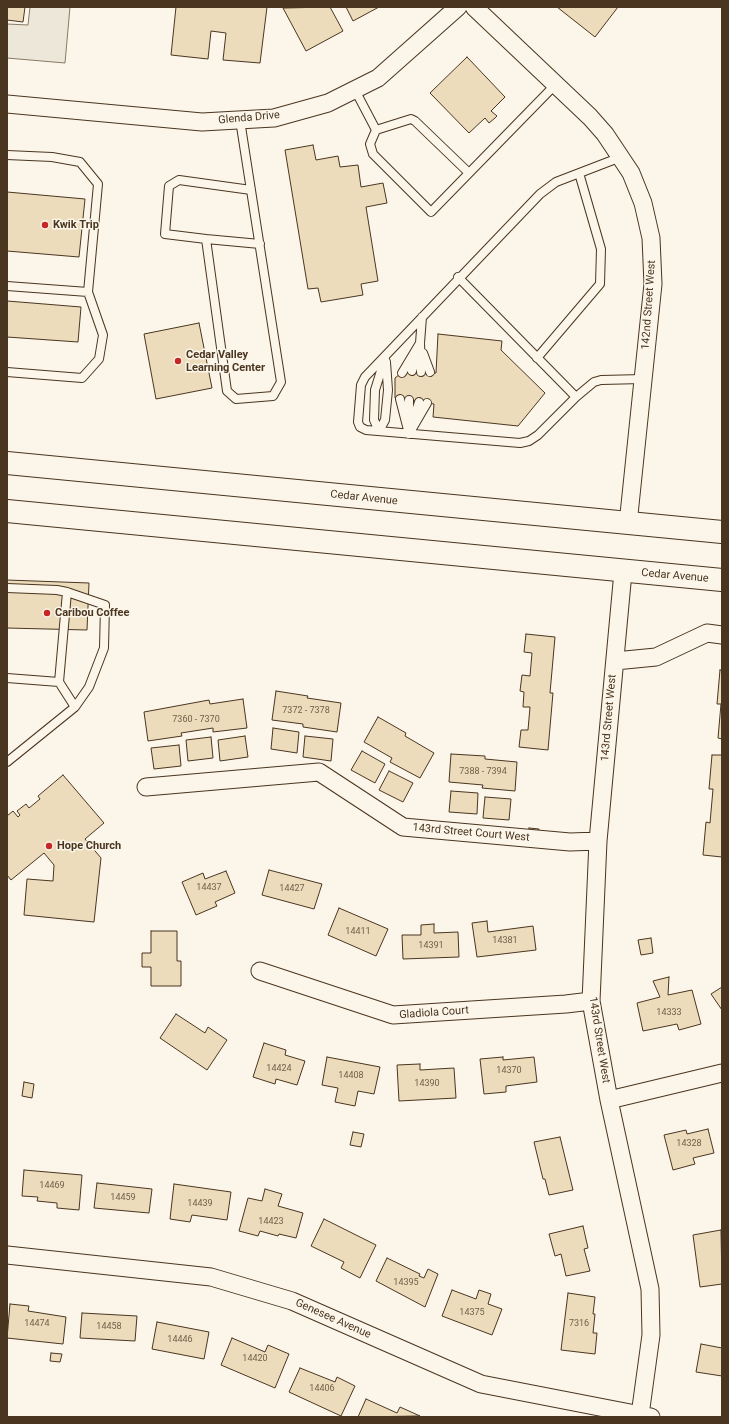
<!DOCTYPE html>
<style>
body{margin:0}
#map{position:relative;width:729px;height:1424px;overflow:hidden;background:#fbf6e9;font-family:Roboto,sans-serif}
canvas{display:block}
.frame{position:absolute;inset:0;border:8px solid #4a3520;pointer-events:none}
</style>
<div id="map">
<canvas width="729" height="1424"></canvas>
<div class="frame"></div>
</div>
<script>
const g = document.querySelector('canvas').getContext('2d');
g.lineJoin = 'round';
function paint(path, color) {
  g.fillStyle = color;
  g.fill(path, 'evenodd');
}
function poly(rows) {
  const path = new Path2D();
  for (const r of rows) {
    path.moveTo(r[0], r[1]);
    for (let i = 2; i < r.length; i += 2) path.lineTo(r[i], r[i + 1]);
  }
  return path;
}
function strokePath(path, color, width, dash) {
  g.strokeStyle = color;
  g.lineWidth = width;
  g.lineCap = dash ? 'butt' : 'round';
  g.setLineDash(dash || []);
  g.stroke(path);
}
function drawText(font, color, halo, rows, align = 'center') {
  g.font = font + ' Roboto,sans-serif';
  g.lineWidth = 3;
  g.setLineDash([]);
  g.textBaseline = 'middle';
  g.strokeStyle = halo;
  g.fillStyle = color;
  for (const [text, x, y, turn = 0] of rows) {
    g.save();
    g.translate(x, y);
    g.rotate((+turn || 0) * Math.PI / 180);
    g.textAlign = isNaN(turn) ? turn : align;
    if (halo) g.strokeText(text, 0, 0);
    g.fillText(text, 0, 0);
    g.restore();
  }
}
const parking = poly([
 [30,7,70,7,65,63,7,58,7,24,28,25,30,7]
]);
const building = poly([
 [7,7,25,7,23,22,7,20,7,7],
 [176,7,267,7,260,63,223,60,226,33,211,31,208,59,171,55,176,7],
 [330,7,343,31,306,51,283,8,330,7],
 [346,7,379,7,353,21,346,7],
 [557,7,618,7,595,37,557,7],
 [467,57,505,97,491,111,497,116,495,118,489,123,485,118,469,133,430,93,467,57],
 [313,145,316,160,338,156,340,167,358,165,361,187,383,183,387,203,366,207,378,281,361,284,363,295,321,302,318,288,308,289,285,150,313,145],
 [7,192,85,199,79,257,7,251,7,192],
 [7,301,81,307,78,342,7,337,7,301],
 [199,323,212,388,156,399,144,334,199,323],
 [438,334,502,341,501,350,545,393,518,426,433,417,434,404,395,398,395,378,404,371,436,373,438,334],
 [7,580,89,583,87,630,7,628,7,580],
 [526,634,555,637,550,693,553,693,548,750,519,747,521,730,528,730,530,707,523,707,524,692,520,691,522,675,530,676,532,653,524,652,526,634],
 [720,670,722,670,722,739,718,738,721,704,717,704,720,670],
 [276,691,308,696,307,698,341,703,337,732,303,727,303,724,272,720,276,691],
 [243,699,247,728,213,732,213,728,181,733,182,736,148,741,144,712,209,700,210,704,243,699],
 [378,717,406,733,405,736,434,753,420,778,390,762,392,758,364,742,378,717],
 [273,728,299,732,297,753,271,749,273,728],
 [245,736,248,757,220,761,218,740,245,736],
 [305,736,333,739,331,761,303,757,305,736],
 [211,737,213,758,188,761,186,740,211,737],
 [179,745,181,766,154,769,151,748,179,745],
 [362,751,385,764,375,783,351,770,362,751],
 [451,754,485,756,485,759,517,762,515,791,482,788,483,785,449,782,451,754],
 [712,755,722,755,722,857,703,855,706,822,710,823,713,789,709,789,712,755],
 [389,771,413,783,403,802,379,790,389,771],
 [63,775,104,823,85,839,101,858,94,922,24,915,27,879,53,881,54,865,44,853,11,880,7,875,7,816,13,811,18,817,20,815,17,811,26,804,29,808,40,799,38,796,63,775],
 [451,791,478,793,477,814,449,812,451,791],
 [485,797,511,799,509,820,483,818,485,797],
 [529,828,539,829,539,837,528,836,529,828],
 [269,870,322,884,314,909,262,895,269,870],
 [226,871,235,893,215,902,217,906,196,915,182,882,203,873,205,879,226,871],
 [339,908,388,929,376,956,328,935,339,908],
 [487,921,488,932,533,926,536,950,477,957,472,923,487,921],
 [434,924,434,933,458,932,459,957,403,959,402,935,421,935,421,925,434,924],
 [151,931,177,931,177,961,181,961,181,986,151,986,151,967,142,967,142,953,151,953,151,931],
 [651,938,653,953,641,955,638,940,651,938],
 [669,977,668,995,692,990,701,1024,679,1030,677,1024,643,1031,637,1003,660,997,653,981,669,977],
 [722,987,722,1010,711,994,722,987],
 [176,1014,205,1033,208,1027,227,1040,207,1070,160,1038,176,1014],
 [264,1043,286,1050,285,1055,305,1061,297,1085,276,1079,275,1084,253,1077,264,1043],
 [327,1057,380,1067,374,1094,358,1091,355,1106,335,1102,338,1088,322,1085,327,1057],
 [503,1057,503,1060,534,1057,537,1082,506,1086,506,1092,484,1094,480,1059,503,1057],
 [420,1064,420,1070,454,1068,456,1098,399,1101,397,1065,420,1064],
 [24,1082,34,1084,32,1098,22,1096,24,1082],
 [708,1129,714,1153,693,1158,695,1164,673,1170,664,1135,686,1130,687,1134,708,1129],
 [353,1132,364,1134,361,1147,350,1145,353,1132],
 [560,1137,573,1190,549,1195,545,1179,543,1179,534,1142,560,1137],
 [24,1170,82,1175,79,1210,57,1208,57,1203,37,1201,38,1197,22,1196,24,1170],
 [97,1183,152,1189,149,1213,94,1208,97,1183],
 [174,1184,231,1192,227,1220,192,1215,190,1222,170,1219,174,1184],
 [265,1189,282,1194,278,1206,303,1213,296,1238,279,1234,278,1236,260,1231,258,1236,239,1231,248,1198,262,1201,265,1189],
 [324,1219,376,1245,360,1278,341,1268,344,1262,311,1246,324,1219],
 [583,1226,588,1248,584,1249,590,1271,566,1276,561,1254,555,1256,549,1234,583,1226],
 [721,1230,722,1284,700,1287,693,1235,721,1230],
 [387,1258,420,1274,419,1276,424,1278,428,1269,438,1274,425,1307,376,1281,387,1258],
 [452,1290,476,1299,479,1290,491,1294,488,1304,502,1309,492,1335,442,1316,452,1290],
 [568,1293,595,1297,593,1314,595,1314,593,1333,597,1333,595,1354,561,1350,568,1293],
 [10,1304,29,1306,28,1311,66,1317,63,1344,7,1338,10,1304],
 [82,1313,137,1316,135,1341,80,1338,82,1313],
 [157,1322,209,1332,204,1359,152,1349,157,1322],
 [232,1338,265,1352,268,1345,289,1354,275,1388,221,1365,232,1338],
 [701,1344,722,1348,722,1376,696,1372,701,1344],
 [51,1353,62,1354,60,1362,50,1361,51,1353],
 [300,1368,335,1382,337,1377,355,1386,341,1416,289,1392,300,1368],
 [366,1399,397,1413,400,1407,420,1416,358,1417,366,1399]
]);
const lane = poly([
 [355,90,376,130,370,144,373,154,431,212,555,85],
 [240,120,281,382,273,396,236,399,227,391,206,239,165,234,169,186,179,180,251,190],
 [376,130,411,119,415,121,469,173],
 [7,155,52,157,80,162,98,184,88,292,103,335,99,359,82,378,7,372],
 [621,157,556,182,540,194,365,377,361,385,358,422,360,427,366,430,520,443,529,441,538,435,576,397,594,382,601,380,643,379],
 [206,239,260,244],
 [458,277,576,397],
 [7,286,88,292],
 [423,353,430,372],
 [537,358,600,284,601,249,579,173],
 [412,371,417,355],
 [421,372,420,343,422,317],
 [402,373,420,343],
 [400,399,409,434],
 [409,400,409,421],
 [413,420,419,402],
 [379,431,374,420,375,390,385,358],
 [379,431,385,420,388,390,386,362],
 [409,434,427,403],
 [7,588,57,590,67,592],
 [7,678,59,682],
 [7,762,75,707,89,687,104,648,105,605,67,592,59,682,75,707]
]);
const street = poly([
 [474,7,590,117,605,134,631,173,643,203,651,238,653,284,628,524],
 [7,104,202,122,274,118,328,103,378,78,458,7],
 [623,572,598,841,591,1001,609,1100,650,1289,651,1335,640,1415],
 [615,661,656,657,707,633,722,635],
 [146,787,319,772,403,827,570,842,598,841],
 [260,971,393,1015,566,1004,591,1001],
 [609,1100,722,1073],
 [7,1255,211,1277,292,1301,481,1384,651,1417]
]);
const highway = poly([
 [7,463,722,532],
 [7,511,722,580]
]);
const markers = [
 [45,225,4,"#c62828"],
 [178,361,4,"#c62828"],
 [47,613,4,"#c62828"],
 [49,846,4,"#c62828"]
];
const numberNames = [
 ["7372 - 7378",306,711],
 ["7360 - 7370",196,720],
 ["7388 - 7394",483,772],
 ["14437",209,888],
 ["14427",292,889],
 ["14411",358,932],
 ["14381",505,941],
 ["14391",431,946],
 ["14333",669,1013],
 ["14424",279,1069],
 ["14370",509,1071],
 ["14408",351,1076],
 ["14390",427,1084],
 ["14328",689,1144],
 ["14469",52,1186],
 ["14459",123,1198],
 ["14439",200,1204],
 ["14423",271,1222],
 ["14395",406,1283],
 ["14375",472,1313],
 ["14474",37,1324],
 ["7316",579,1324],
 ["14458",109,1327],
 ["14446",180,1340],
 ["14420",255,1359],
 ["14406",322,1389]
];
const streetNames = [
 ["Glenda Drive",249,118,-5],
 ["142nd Street West",649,305,-86],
 ["Cedar Avenue",364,498,6],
 ["Cedar Avenue",675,576,5],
 ["143rd Street West",609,718,-85],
 ["143rd Street Court West",471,833,5],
 ["Gladiola Court",434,1013,-4],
 ["143rd Street West",599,1040,81],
 ["Genesee Avenue",333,1319,24]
];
const poiNames = [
 ["Kwik Trip",53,225],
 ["Cedar Valley",186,355],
 ["Learning Center",186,368],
 ["Caribou Coffee",55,613],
 ["Hope Church",57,846]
];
paint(parking, '#ede7d9');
strokePath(parking, '#887966', 1);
paint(building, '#ecdcbc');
strokePath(building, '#4a3520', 1);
strokePath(lane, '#4a3520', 10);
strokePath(street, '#4a3520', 19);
strokePath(highway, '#4a3520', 24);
strokePath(lane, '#fbf6e9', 8);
strokePath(street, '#fbf6e9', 17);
strokePath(highway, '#fbf6e9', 22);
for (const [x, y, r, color] of markers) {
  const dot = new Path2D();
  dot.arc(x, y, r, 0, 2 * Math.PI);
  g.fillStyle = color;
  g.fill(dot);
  strokePath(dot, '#fbf6e9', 1.5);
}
drawText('9px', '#725f47', null, numberNames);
drawText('11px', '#4a3520', '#fbf6e9', streetNames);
drawText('bold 11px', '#4a3520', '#fbf6e9', poiNames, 'left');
</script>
